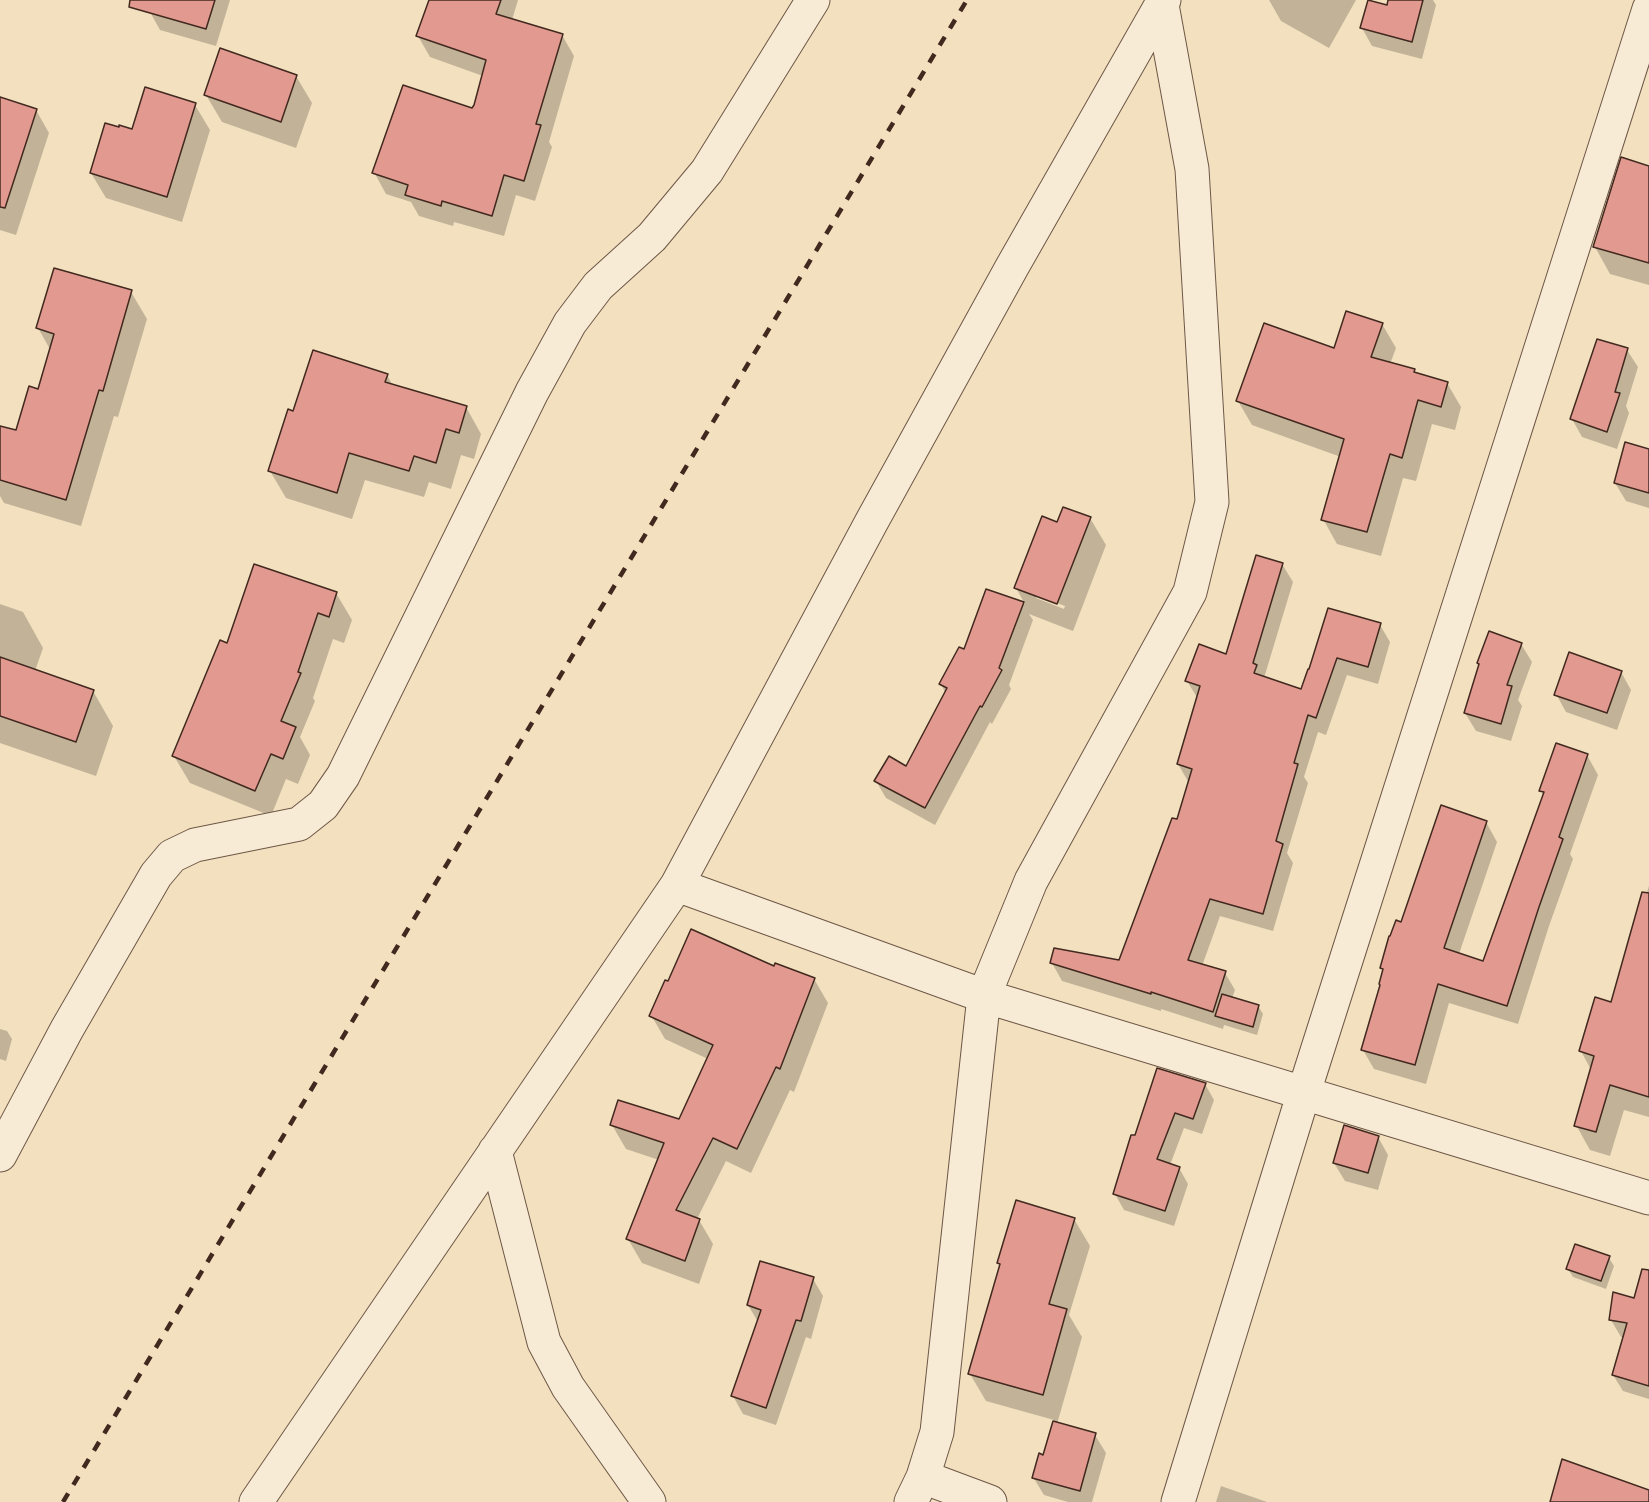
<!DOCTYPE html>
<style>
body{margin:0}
canvas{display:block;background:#f2e0be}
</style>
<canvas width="1649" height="1502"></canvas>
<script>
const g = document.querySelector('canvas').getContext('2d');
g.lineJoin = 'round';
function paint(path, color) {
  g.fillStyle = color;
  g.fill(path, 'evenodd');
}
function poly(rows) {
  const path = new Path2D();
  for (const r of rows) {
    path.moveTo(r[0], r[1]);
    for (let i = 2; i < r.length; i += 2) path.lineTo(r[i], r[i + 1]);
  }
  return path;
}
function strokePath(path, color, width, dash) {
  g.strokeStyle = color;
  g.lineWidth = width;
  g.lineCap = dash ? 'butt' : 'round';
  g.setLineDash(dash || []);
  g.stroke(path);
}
const shadow = poly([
 [153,0,230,0,216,46,160,30,150,12],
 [431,0,518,0,512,20,562,35,574,56,549,142,552,147,535,201,516,195,504,236,454,222,453,226,419,216,411,202,386,194,374,172,472,110,475,105,483,76,430,57,418,36],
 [1269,0,1356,0,1329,48,1281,21],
 [1390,0,1433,0,1436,5,1422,59,1372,46,1362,28,1388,7],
 [296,76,312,103,296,148,222,122,206,95],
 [0,98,36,110,49,133,16,235,0,230],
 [195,105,210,130,182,222,106,198,91,173,133,131],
 [1649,167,1649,285,1610,274,1595,247],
 [131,292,147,319,118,417,114,416,81,526,4,503,0,496,0,437,17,432,39,391,51,351,38,328],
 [1382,324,1396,348,1390,364,1414,371,1416,374,1447,383,1461,407,1455,430,1432,424,1416,481,1403,478,1381,556,1337,544,1323,519,1341,457,1252,425,1238,401,1335,350],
 [1627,350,1638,367,1626,406,1629,413,1617,449,1582,437,1572,419],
 [387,375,393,386,466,407,481,434,474,459,461,455,451,489,429,482,424,497,365,480,352,519,286,498,270,471],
 [1649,450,1649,508,1626,501,1615,483],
 [1090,518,1106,545,1073,631,1029,614,1033,620,1009,685,1011,689,992,724,990,722,935,825,886,798,876,781,906,768,946,694,941,684,965,652,987,590,1025,604,1016,588,1058,524],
 [1036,595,1065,606,1064,609,1036,598],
 [1282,564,1293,582,1264,678,1302,690,1309,670,1380,625,1390,642,1378,684,1347,675,1326,735,1318,732,1304,777,1308,783,1287,853,1293,863,1273,931,1220,916,1202,966,1225,973,1235,990,1232,998,1258,1006,1263,1014,1257,1035,1224,1025,1223,1029,1161,1009,1161,1011,1062,981,1052,963,1120,961,1178,821,1189,783,1178,764,1198,699,1187,681,1227,656],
 [336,593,352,620,344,643,333,639,313,698,315,701,300,737,310,755,298,784,286,779,271,816,190,783,174,756,228,645],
 [0,604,23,612,43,648,35,671,93,691,113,726,96,776,0,743],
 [1521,644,1532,662,1518,700,1522,706,1511,741,1476,731,1465,713],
 [1621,672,1631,690,1617,730,1566,712,1556,694],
 [1587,755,1598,775,1570,854,1573,859,1549,926,1518,1024,1449,1003,1426,1084,1374,1069,1363,1050,1384,972,1382,968,1402,924,1486,822,1497,842,1459,954,1484,963,1544,796,1541,791],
 [1649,886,1649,1117,1624,1110,1610,1156,1590,1150,1576,1125,1591,1070,1581,1051,1612,1003],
 [775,968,814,979,828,1003,794,1092,790,1090,751,1173,726,1161,697,1219,699,1220,713,1244,699,1284,642,1263,628,1239,659,1160,626,1149,612,1125,680,1121,708,1059,665,1039,651,1015],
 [0,1029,7,1031,12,1039,6,1061,0,1059],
 [1205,1084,1214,1100,1202,1134,1184,1128,1170,1165,1179,1168,1188,1184,1174,1226,1124,1210,1115,1194,1136,1137],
 [1378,1137,1388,1155,1378,1190,1345,1181,1334,1163],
 [1074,1219,1090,1246,1069,1315,1082,1337,1057,1424,1095,1435,1106,1453,1092,1502,1068,1502,1044,1495,1033,1477,1044,1457,1054,1420,986,1401,970,1374,1001,1266,999,1263],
 [1609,1258,1614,1266,1606,1289,1573,1277,1568,1269],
 [813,1279,823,1296,811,1339,806,1337,776,1425,743,1414,733,1396,758,1322,748,1305],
 [1649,1304,1649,1399,1623,1391,1613,1375,1624,1337,1621,1337,1611,1320],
 [1221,1486,1267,1502,1216,1502]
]);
const building = poly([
 [130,0,215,0,206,29,129,7,130,0],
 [429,0,501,0,496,14,563,34,536,124,541,125,524,181,504,175,492,216,442,201,441,206,405,195,408,185,372,173,403,85,472,108,474,105,486,60,416,36,429,0],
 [1368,0,1387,5,1388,0,1423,0,1412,42,1360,28,1368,0],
 [220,48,297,75,281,122,204,95,220,48],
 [145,87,196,103,167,197,90,173,105,123,119,127,119,125,132,129,145,87],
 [0,97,37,109,5,208,0,207,0,97],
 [1621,157,1649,166,1649,263,1593,247,1621,157],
 [54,268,132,290,103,391,99,390,66,500,0,480,0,426,16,430,29,386,38,389,54,334,36,328,54,268],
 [1346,311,1383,323,1371,357,1415,369,1414,372,1448,382,1441,407,1418,400,1402,458,1390,454,1367,532,1321,520,1344,439,1236,401,1264,323,1334,348,1346,311],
 [1597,339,1628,348,1615,392,1620,393,1607,432,1570,419,1597,339],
 [313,350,388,374,385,382,467,406,459,433,446,429,436,463,414,456,409,471,349,453,337,493,268,471,288,409,293,411,313,350],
 [1625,442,1649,449,1649,493,1614,483,1625,442],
 [1063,507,1091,517,1057,604,1014,588,1042,516,1057,522,1063,507],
 [1256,555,1283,563,1253,663,1257,665,1254,673,1301,689,1308,669,1309,669,1328,608,1381,623,1368,667,1337,658,1316,718,1308,715,1294,763,1298,764,1276,841,1283,844,1263,914,1210,899,1188,960,1226,971,1213,1012,1151,992,1151,994,1050,963,1054,948,1119,960,1172,818,1177,819,1192,769,1177,764,1200,686,1185,681,1199,644,1226,654,1256,555],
 [254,564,337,592,329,617,318,613,298,672,301,673,281,721,296,727,283,759,271,754,255,791,172,756,220,640,227,643,254,564],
 [986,589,1024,602,999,668,1002,670,982,707,980,706,925,808,874,781,889,756,906,766,947,688,939,684,959,647,964,649,986,589],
 [1489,631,1522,643,1507,685,1512,686,1501,724,1464,713,1479,664,1477,663,1489,631],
 [1569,652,1622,671,1607,713,1554,695,1569,652],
 [0,657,94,690,76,742,0,716,0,657],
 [1556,743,1588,754,1559,837,1563,839,1539,907,1507,1006,1438,984,1415,1065,1361,1050,1380,985,1379,984,1383,969,1380,968,1389,936,1390,936,1396,920,1401,922,1441,805,1487,821,1444,948,1483,961,1544,792,1539,791,1556,743],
 [1642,892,1649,893,1649,1097,1610,1085,1596,1132,1574,1126,1594,1056,1579,1051,1595,997,1611,1002,1642,892],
 [691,929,774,966,775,963,815,978,780,1069,776,1067,737,1149,713,1138,676,1210,700,1219,685,1261,626,1239,664,1143,610,1125,618,1100,679,1119,713,1045,649,1016,665,980,668,981,691,929],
 [1222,994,1259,1005,1253,1027,1215,1016,1222,994],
 [1157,1068,1206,1083,1193,1119,1175,1113,1157,1159,1180,1167,1165,1211,1113,1194,1131,1135,1135,1135,1157,1068],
 [1344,1125,1379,1136,1368,1173,1333,1163,1344,1125],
 [1016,1200,1075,1218,1049,1304,1067,1309,1043,1395,968,1374,1000,1264,997,1263,1016,1200],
 [1575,1244,1610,1256,1601,1281,1566,1269,1575,1244],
 [760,1261,814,1277,801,1321,796,1320,766,1408,731,1396,761,1310,747,1305,760,1261],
 [1642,1269,1649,1270,1649,1386,1612,1375,1627,1323,1609,1320,1613,1292,1634,1298,1642,1269],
 [1053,1421,1096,1433,1080,1491,1032,1478,1039,1453,1043,1455,1053,1421],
 [1562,1459,1649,1490,1649,1502,1550,1502,1562,1459]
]);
const minor = poly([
 [677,885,984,996,1649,1198],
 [495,1151,544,1342,568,1387,649,1502],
 [0,1155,67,1029,156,875,172,856,195,845,299,824,323,805,343,776,532,392,570,323,598,286,652,237,707,171,813,0],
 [923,1477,990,1502],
 [256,1502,677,885,872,521,1012,267,1164,0],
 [911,1502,923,1477,937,1432,984,996,1031,881,1190,592,1212,502,1192,169,1162,5],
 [1178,1502,1304,1092,1649,9]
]);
const rail = poly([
 [63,1502,967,0]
]);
paint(shadow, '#0003');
paint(building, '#e29a90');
strokePath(building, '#42291f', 1.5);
strokePath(minor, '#6e5747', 35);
strokePath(minor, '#f7ebd5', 33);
strokePath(rail, '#42291f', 4.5, [10, 10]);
</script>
